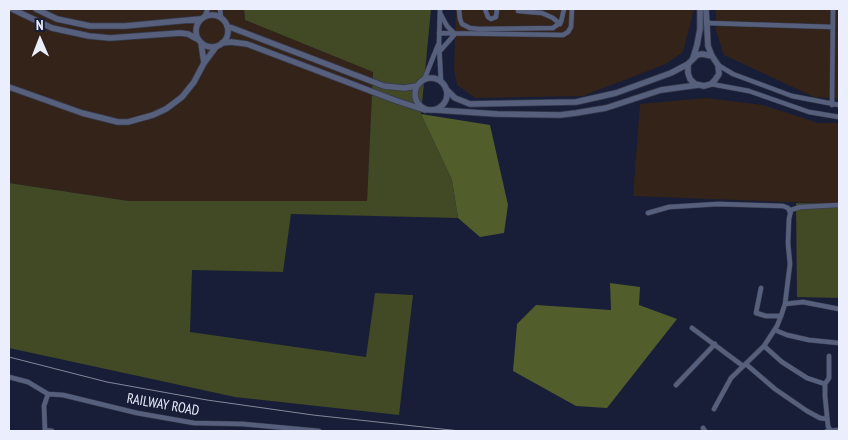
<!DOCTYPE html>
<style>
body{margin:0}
#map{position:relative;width:848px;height:440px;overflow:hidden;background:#181e37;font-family:"PT Sans Narrow",sans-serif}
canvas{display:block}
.frame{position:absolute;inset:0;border:10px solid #ebeffd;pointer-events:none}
.north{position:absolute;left:15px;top:15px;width:50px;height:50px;-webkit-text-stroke:4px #181e37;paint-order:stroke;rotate:359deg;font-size:14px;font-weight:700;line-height:20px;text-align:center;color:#ebeffd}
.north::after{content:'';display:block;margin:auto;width:18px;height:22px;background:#ebeffd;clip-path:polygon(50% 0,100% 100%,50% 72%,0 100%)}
</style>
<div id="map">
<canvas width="848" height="440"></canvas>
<div class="frame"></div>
<div class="north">N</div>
</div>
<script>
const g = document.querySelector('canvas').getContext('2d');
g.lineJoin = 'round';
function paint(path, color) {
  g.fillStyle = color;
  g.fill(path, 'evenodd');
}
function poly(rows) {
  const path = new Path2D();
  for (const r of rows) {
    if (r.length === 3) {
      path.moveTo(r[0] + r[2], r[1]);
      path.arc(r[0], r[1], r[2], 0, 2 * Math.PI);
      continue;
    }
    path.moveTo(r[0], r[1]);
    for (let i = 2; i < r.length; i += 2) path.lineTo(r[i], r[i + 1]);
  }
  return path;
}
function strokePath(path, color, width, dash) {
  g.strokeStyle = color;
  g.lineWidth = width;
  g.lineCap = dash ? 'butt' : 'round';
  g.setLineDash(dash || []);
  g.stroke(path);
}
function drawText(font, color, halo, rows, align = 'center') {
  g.font = font + ' "PT Sans Narrow",sans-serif';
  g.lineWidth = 4;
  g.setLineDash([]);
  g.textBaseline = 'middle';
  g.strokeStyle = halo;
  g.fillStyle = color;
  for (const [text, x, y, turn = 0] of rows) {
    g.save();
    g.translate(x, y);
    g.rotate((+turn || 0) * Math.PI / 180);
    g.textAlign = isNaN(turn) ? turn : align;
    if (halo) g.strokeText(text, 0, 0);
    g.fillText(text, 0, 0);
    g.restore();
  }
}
const industrial = poly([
 [9,9,244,9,245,20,373,72,367,201,129,201,9,183],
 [456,9,694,9,694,10,683,52,666,64,583,96,475,98,457,85,454,69],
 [716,9,839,9,839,99,814,97,724,55,716,31],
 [706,98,763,105,818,123,839,123,839,204,633,196,640,104]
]);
const green = poly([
 [244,9,431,9,421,114,452,180,458,218,291,214,283,272,192,270,190,332,366,357,375,293,413,295,399,415,235,397,9,348,9,183,129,201,367,201,373,72,245,20],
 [796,203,839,204,839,298,797,297]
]);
const forest = poly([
 [421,114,490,125,508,205,504,233,480,237,458,218,452,180],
 [610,283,640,287,639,305,677,319,607,408,576,406,513,371,517,324,536,305,611,310]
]);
const minor = poly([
 [220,9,221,18],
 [440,9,439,43,441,82],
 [459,9,460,19,462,24,470,28,480,29,553,28,561,22,564,9],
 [485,9,488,17,491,19,496,17,497,9],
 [518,11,542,13,553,18,560,24],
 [204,17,208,9],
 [706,23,833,27],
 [439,33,563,35,568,32,571,27,572,9],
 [440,51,455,34,447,26,440,13],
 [718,65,733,74,792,96,839,105],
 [424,80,438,45],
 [711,84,749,91,809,112,839,117],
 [832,105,833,9],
 [648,213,669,207,718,204,783,206,788,208,790,212],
 [761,288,756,313,766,316,781,316],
 [785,304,803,302,839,309],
 [692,328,743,366],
 [775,330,787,335,809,340,839,343],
 [764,346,782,362,807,378,825,384],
 [829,356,829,378,825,384,825,396,828,426,830,430],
 [747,365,775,389,807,411,820,418,827,419],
 [9,377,28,382,48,394,63,395,137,413,194,423,243,424,319,431],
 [676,385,715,344],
 [714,409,731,378,764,346,777,326,781,316,785,304,790,264,788,243,789,219,791,210,800,207,839,205],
 [703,428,705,431],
 [45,430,52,431],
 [45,431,44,406,48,394],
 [827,431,839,430]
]);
const tertiary = poly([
 [12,9,52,28,89,36,110,38,180,33,188,34,197,39],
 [36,9,57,19,90,26,125,26,200,19],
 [706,9,708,46,712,56,718,65,719,74,715,80,711,84,704,86,695,84,690,79,688,73,688,64,697,55,702,54,712,56],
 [212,31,16],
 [227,26,384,86,404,88,417,86],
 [201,43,204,63],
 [222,43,231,42,247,44,397,101,425,110],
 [693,58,697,45,700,29,700,9],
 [431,94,16],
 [9,87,82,113,118,122,128,122,153,115,166,109,182,97,194,82,204,63,216,47],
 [446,89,455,98,470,104,576,102,616,93,671,73,688,64],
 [436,110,497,114,560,115,576,113,606,108,661,90,698,85]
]);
const tram = poly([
 [9,357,107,382,207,400,313,415,460,431]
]);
const streetNames = [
 ["RAILWAY ROAD",163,405,10]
];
paint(industrial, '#332319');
paint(green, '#414925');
paint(forest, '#525d2c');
strokePath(minor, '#373a4e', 5.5);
strokePath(tertiary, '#373a4e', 7);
strokePath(minor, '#565f7b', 4.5);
strokePath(tertiary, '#565f7b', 5.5);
strokePath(tram, '#83889b', 1);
drawText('14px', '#ebeffd', '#181e37', streetNames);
</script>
